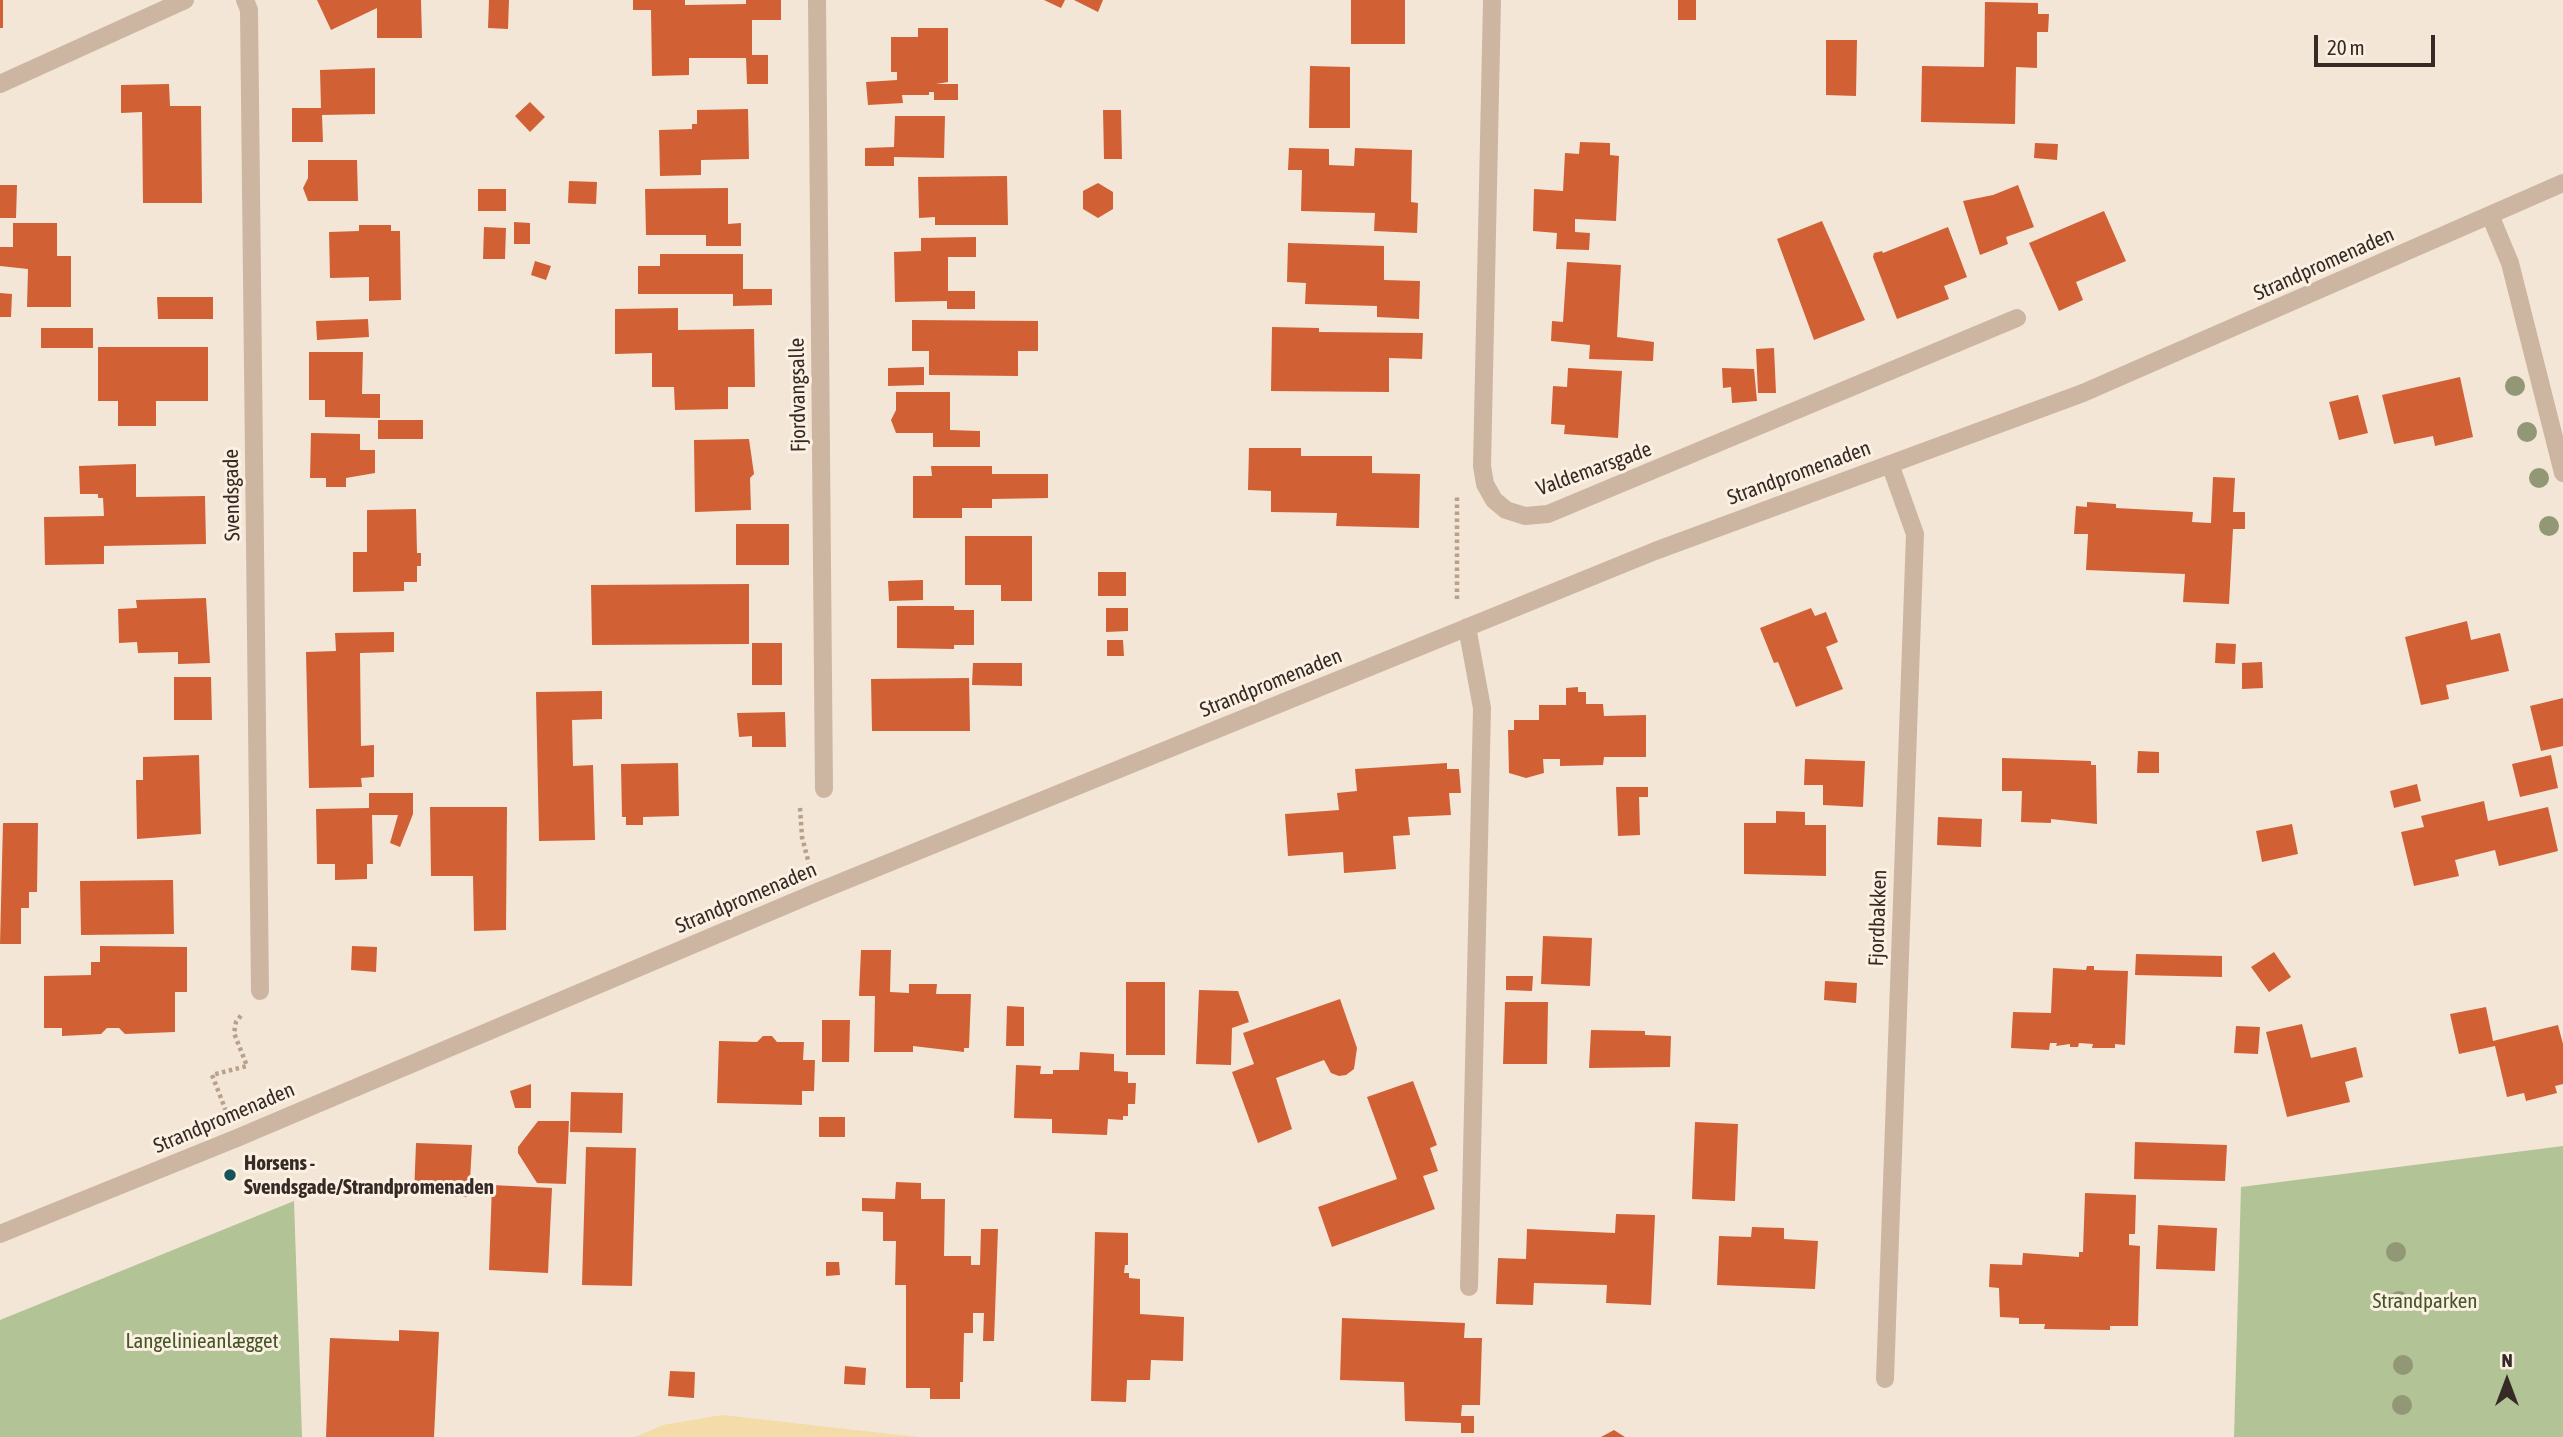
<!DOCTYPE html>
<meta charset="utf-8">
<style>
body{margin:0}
#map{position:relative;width:2563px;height:1437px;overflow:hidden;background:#f3e6d6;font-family:"Asap Condensed",sans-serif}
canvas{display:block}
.north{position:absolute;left:2472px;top:1346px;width:70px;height:70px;-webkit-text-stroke:5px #fbf0e2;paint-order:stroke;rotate:0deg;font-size:19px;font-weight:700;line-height:28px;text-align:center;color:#352a25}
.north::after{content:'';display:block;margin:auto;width:24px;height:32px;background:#352a25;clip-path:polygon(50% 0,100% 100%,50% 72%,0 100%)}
.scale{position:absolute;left:2314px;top:35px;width:121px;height:32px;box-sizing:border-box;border:4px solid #352a25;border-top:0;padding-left:9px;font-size:21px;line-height:24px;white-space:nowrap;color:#352a25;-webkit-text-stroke:5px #fbf0e2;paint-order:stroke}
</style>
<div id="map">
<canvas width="2563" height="1437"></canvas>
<div class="north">N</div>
<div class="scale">20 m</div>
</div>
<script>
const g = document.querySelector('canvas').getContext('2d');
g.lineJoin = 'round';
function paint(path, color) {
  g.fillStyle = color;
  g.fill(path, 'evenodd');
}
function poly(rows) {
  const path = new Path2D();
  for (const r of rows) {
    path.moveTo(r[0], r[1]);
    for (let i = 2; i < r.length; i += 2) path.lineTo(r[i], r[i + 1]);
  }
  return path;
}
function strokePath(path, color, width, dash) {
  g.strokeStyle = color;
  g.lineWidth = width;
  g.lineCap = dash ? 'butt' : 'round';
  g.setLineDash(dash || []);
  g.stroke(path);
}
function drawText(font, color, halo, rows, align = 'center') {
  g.font = font + ' "Asap Condensed",sans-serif';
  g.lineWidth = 6;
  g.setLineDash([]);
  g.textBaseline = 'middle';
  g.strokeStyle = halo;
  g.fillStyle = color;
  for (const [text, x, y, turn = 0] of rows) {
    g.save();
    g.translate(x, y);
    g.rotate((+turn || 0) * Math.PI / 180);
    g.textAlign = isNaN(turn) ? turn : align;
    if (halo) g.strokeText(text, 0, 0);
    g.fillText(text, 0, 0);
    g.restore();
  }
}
const green = poly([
 [2563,1146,2563,1437,2234,1437,2241,1187],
 [294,1201,302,1437,0,1437,0,1320]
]);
const sand = poly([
 [722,1415,918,1437,635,1437,663,1425]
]);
const building = poly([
 [0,0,3,0,3,28,0,28],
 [317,0,421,0,422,38,377,38,377,8,331,30],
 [489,0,509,0,508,29,488,28],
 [633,0,685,0,685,5,746,4,746,0,781,0,781,20,752,20,752,55,768,55,768,84,747,84,746,58,689,58,689,75,652,76,651,10,633,10],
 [1044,0,1065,0,1061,8],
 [1074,0,1103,0,1098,12],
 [1351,0,1405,0,1405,44,1351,44],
 [1678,0,1696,0,1696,20,1678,20],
 [1985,2,2038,3,2038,14,2049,14,2048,32,2037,32,2037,68,2016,67,2015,124,1921,122,1922,66,1984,67],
 [918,28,948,28,948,82,936,84,958,84,958,100,934,100,934,92,929,92,929,95,902,95,903,103,868,105,866,82,897,80,897,72,891,72,891,37,918,37],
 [1826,40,1857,40,1856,96,1826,95],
 [1310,66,1350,67,1350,128,1309,128],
 [375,68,375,114,322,115,323,142,292,142,292,108,321,108,320,70],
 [169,84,170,106,201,106,202,203,143,203,142,112,121,113,121,85],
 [530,102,545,117,530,132,515,116],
 [748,109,749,159,701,160,701,175,660,176,659,130,692,129,692,124,697,124,697,110],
 [1103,110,1121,110,1122,159,1104,159],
 [895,116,945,116,944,158,894,157,894,166,865,166,865,148,894,147],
 [1580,142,1610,143,1610,155,1619,156,1616,221,1575,219,1575,232,1590,233,1589,250,1556,249,1557,233,1533,231,1534,189,1563,191,1565,153,1579,154],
 [2035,143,2058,144,2057,160,2034,158],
 [1289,148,1329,149,1329,165,1354,166,1355,148,1412,150,1411,202,1418,203,1417,233,1374,231,1375,213,1301,211,1302,170,1288,170],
 [308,160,357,160,358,201,308,201,303,188,308,178],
 [1007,176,1008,225,935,225,935,217,919,218,918,177],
 [569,181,597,182,596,204,568,203],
 [1098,183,1113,192,1113,209,1098,218,1083,209,1083,191],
 [0,185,17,185,16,218,0,218],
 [2018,185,2034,227,2006,237,2008,244,1980,255,1963,201,1993,195],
 [728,188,728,224,741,223,741,246,706,246,706,235,646,235,645,189],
 [478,189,506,189,506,211,478,211],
 [2104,211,2126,261,2076,282,2083,300,2059,311,2029,243],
 [1822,221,1865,320,1814,340,1777,239],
 [514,222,530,223,530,244,514,244],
 [13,223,57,223,57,256,71,256,71,307,27,307,28,269,0,266,0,247,13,247],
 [359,225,391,225,391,231,400,231,401,300,369,301,369,277,330,278,329,232,359,231],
 [484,227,506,228,505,259,483,259],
 [1948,227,1967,277,1944,286,1949,299,1897,319,1873,257,1874,253,1882,251,1883,253],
 [976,237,976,257,948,257,948,291,975,291,975,309,947,309,947,301,895,302,894,252,921,251,921,238],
 [1288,243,1384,246,1384,280,1420,281,1419,319,1377,317,1377,306,1305,304,1306,283,1287,282],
 [660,254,743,254,743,289,772,289,772,305,733,306,733,294,638,294,638,266,660,266],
 [535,261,551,266,546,280,531,275],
 [1567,262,1621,265,1617,337,1654,342,1653,361,1589,359,1590,345,1551,341,1552,321,1563,322],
 [0,293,12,294,11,317,0,317],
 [157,297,213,297,213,319,158,319],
 [678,308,678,330,754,329,755,387,728,387,728,409,675,410,674,387,652,387,652,353,615,354,615,309],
 [368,319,369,337,317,340,316,321],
 [912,320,1038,321,1038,351,1018,351,1018,376,929,375,929,351,912,351],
 [1272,327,1319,328,1319,332,1423,333,1422,359,1389,358,1389,392,1271,391],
 [41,328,93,328,93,348,41,348],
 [98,347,208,347,208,401,156,401,156,426,118,426,118,401,98,401],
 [1774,348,1776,393,1758,393,1756,349],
 [309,352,363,352,362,394,380,394,380,418,325,417,325,400,309,400],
 [924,367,924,385,888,386,888,368],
 [1568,368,1622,371,1618,438,1564,434,1565,425,1551,424,1553,386,1567,387],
 [1722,368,1754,369,1757,401,1732,403,1731,387,1723,388],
 [2460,377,2473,437,2435,446,2433,436,2394,444,2382,395],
 [896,392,950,392,950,430,980,431,980,447,933,447,933,433,896,433,891,420,896,410],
 [2358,395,2368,433,2339,440,2329,402],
 [378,420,423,420,423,439,378,439],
 [311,433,360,434,360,450,375,450,375,473,346,478,346,487,326,487,326,478,310,478],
 [749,439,754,474,750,478,751,510,695,512,694,440],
 [1249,448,1301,448,1301,456,1372,456,1372,473,1420,474,1419,528,1336,526,1337,513,1271,512,1271,491,1248,490],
 [136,464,136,497,205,496,206,544,104,546,104,564,45,565,44,517,104,516,103,498,98,498,98,494,80,494,79,466],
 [931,466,992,466,992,474,1048,474,1048,498,992,499,992,508,962,508,962,518,913,518,913,476,932,476],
 [2213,477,2235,478,2233,512,2245,512,2245,529,2233,529,2229,604,2183,602,2185,574,2086,570,2088,534,2074,534,2076,506,2087,507,2087,502,2116,504,2116,508,2193,512,2192,522,2211,523],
 [416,509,417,553,421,553,421,566,417,566,417,582,404,582,404,591,353,592,353,552,367,552,367,510],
 [736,524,789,524,789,565,736,565],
 [965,536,1032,536,1032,601,1001,601,1001,585,965,585],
 [1098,572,1126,572,1126,596,1098,596],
 [923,580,923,600,889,601,888,581],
 [749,584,749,644,592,645,591,585],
 [206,598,210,663,178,664,178,652,138,653,137,642,119,643,118,609,137,608,136,600],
 [897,606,954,606,954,610,974,610,974,645,954,645,954,649,897,648],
 [1106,608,1128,608,1128,631,1106,632],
 [1811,608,1815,616,1826,612,1838,642,1826,647,1843,689,1796,707,1778,662,1774,663,1760,628],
 [2467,621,2471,640,2500,633,2509,671,2446,685,2449,699,2421,705,2405,637],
 [394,632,394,652,360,653,361,746,374,745,374,777,361,778,362,787,309,788,306,652,336,651,335,633],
 [1107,640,1123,640,1124,656,1107,656],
 [752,643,782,643,782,685,752,685],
 [2216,643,2236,644,2235,664,2215,663],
 [2262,662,2263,688,2242,689,2242,663],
 [973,663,1022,663,1022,686,972,685],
 [174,677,211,677,212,720,174,720],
 [969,678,970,731,872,731,871,679],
 [1578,687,1578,692,1586,692,1586,704,1603,704,1604,716,1646,715,1646,757,1604,757,1603,765,1560,766,1560,759,1543,759,1544,773,1526,778,1509,773,1508,730,1514,730,1514,720,1539,720,1539,705,1566,705,1566,688],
 [602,691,602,719,572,720,573,766,593,765,595,840,539,841,536,692],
 [2563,698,2563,746,2541,751,2530,706],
 [785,712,786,747,752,747,752,736,739,737,737,713],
 [2138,751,2159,752,2159,773,2137,773],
 [199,755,201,834,137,839,136,780,143,780,143,757],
 [2551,755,2558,788,2520,797,2512,764],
 [2002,758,2091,761,2091,765,2096,765,2097,824,2051,819,2051,823,2021,822,2022,791,2002,791],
 [1805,759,1865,761,1863,807,1823,805,1823,785,1804,785],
 [678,763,679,816,643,817,643,825,626,825,626,817,622,817,621,764],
 [1447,763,1447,769,1459,769,1461,793,1449,793,1451,815,1408,817,1410,835,1393,836,1396,869,1344,873,1343,852,1288,856,1285,814,1339,810,1337,793,1357,791,1355,769],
 [2417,784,2421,801,2394,808,2390,791],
 [1616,787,1648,787,1648,797,1639,797,1640,835,1618,836],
 [369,793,413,793,413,814,400,847,390,843,398,815,372,815,373,864,367,864,367,879,335,880,335,864,317,864,316,809,369,808],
 [2484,801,2488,821,2548,807,2558,851,2499,866,2495,850,2455,860,2459,876,2414,886,2401,832,2424,827,2421,816],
 [430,807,507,807,506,930,474,931,473,876,431,876],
 [1776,811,1805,812,1805,825,1826,825,1826,876,1744,874,1744,823,1776,823],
 [1938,817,1982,819,1981,847,1937,845],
 [3,823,38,823,37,892,29,892,29,908,21,908,21,944,0,944],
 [2292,824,2298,854,2262,862,2256,831],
 [173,880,174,934,81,935,80,881],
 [1543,936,1592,938,1590,986,1541,984],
 [100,946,187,947,187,992,175,992,175,1032,125,1034,119,1028,107,1028,101,1034,62,1036,62,1028,44,1028,44,976,91,975,91,962,100,962],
 [352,946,377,947,376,972,351,970],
 [861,950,891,950,890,992,909,993,909,984,937,984,936,994,971,994,969,1048,964,1048,964,1052,913,1046,913,1052,874,1052,875,996,859,996],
 [2274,952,2291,977,2269,992,2251,967],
 [2136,954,2222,956,2222,977,2135,975],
 [2087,966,2094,966,2094,970,2128,971,2125,1045,2115,1044,2115,1048,2092,1048,2093,1044,2079,1043,2078,1047,2070,1047,2070,1044,2056,1046,2057,1043,2050,1043,2049,1050,2011,1048,2013,1012,2051,1013,2053,968,2086,970],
 [1506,976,1533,976,1532,991,1506,990],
 [1825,981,1857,983,1856,1003,1824,1000],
 [1126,982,1165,982,1165,1055,1126,1055],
 [1199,990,1238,991,1249,1022,1232,1028,1231,1065,1196,1064],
 [1340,999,1357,1048,1354,1069,1346,1075,1339,1076,1331,1073,1324,1060,1276,1078,1292,1129,1258,1143,1232,1072,1254,1064,1243,1033],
 [1505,1002,1548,1002,1547,1064,1503,1064],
 [1007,1006,1024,1007,1024,1046,1006,1046],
 [2486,1007,2493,1041,2558,1025,2563,1044,2563,1084,2555,1086,2557,1093,2526,1101,2524,1093,2507,1097,2495,1046,2459,1054,2450,1014],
 [822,1020,850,1020,849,1062,822,1062],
 [2302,1024,2311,1058,2356,1047,2363,1077,2345,1082,2350,1102,2287,1117,2266,1032],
 [2236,1026,2260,1027,2258,1054,2234,1053],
 [1591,1030,1645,1031,1645,1035,1671,1036,1670,1067,1589,1068],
 [763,1036,772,1036,777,1042,804,1042,803,1060,815,1060,814,1091,802,1091,802,1105,717,1103,719,1041,757,1042],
 [1080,1052,1114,1054,1114,1071,1128,1072,1128,1083,1136,1083,1135,1104,1128,1104,1128,1116,1123,1116,1123,1120,1108,1119,1107,1135,1052,1133,1052,1119,1014,1118,1016,1065,1041,1066,1040,1074,1053,1074,1053,1070,1079,1070],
 [1413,1081,1437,1145,1430,1148,1438,1171,1423,1176,1435,1209,1332,1247,1318,1207,1397,1179,1367,1097],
 [531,1084,531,1108,515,1108,510,1091],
 [571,1092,623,1093,622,1133,570,1132],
 [819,1117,845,1117,845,1137,819,1137],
 [538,1121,569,1121,566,1184,537,1183,518,1153,518,1147],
 [1695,1122,1738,1124,1735,1201,1692,1199],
 [2135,1142,2227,1145,2225,1181,2134,1179],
 [416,1143,472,1145,469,1197,414,1195],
 [586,1147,636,1148,632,1286,582,1285],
 [896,1182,921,1183,921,1199,945,1199,944,1256,971,1256,971,1265,980,1265,981,1229,998,1229,994,1341,983,1341,984,1313,973,1313,973,1333,964,1333,963,1382,960,1382,960,1399,930,1399,930,1388,906,1388,906,1285,895,1285,896,1241,883,1241,883,1212,862,1211,862,1198,895,1199],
 [492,1185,552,1188,548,1273,489,1270],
 [2085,1193,2136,1195,2135,1234,2129,1234,2129,1245,2140,1246,2138,1326,2110,1326,2110,1330,2044,1329,2045,1324,2019,1324,2019,1318,2000,1317,1999,1288,1989,1287,1990,1264,2022,1265,2023,1253,2079,1257,2079,1252,2083,1252],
 [1616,1214,1655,1215,1651,1305,1606,1303,1607,1285,1534,1283,1533,1305,1496,1304,1498,1258,1526,1259,1527,1229,1615,1233],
 [2158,1225,2217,1228,2215,1271,2156,1269],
 [1752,1227,1784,1228,1784,1239,1818,1241,1815,1289,1717,1285,1719,1236,1751,1237],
 [1095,1232,1128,1233,1128,1265,1125,1265,1124,1273,1129,1273,1129,1278,1140,1279,1140,1314,1184,1317,1183,1361,1151,1360,1150,1380,1127,1380,1126,1402,1091,1401],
 [826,1262,839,1262,840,1275,826,1276],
 [1342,1318,1465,1323,1464,1338,1482,1338,1480,1405,1462,1405,1461,1416,1474,1416,1474,1433,1461,1433,1461,1423,1405,1421,1404,1382,1340,1380],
 [399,1330,439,1332,434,1437,326,1437,330,1338,399,1341],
 [845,1366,866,1368,865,1385,844,1384],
 [670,1371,695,1372,694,1398,668,1396],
 [1614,1430,1625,1437,1601,1437]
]);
const path = poly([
 [1457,599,1457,496],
 [800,808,802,837,809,864],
 [226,1111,212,1075,247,1066,234,1033,236,1022,242,1014]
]);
const minor = poly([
 [245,0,249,10,260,991],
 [817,0,824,789],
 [1492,0,1482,466,1485,484,1494,500,1506,510,1525,516,1548,514,2017,318],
 [0,84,185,0],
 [2490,215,2510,263,2563,473],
 [1467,627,1482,708,1469,1287],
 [0,1234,237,1138,817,892,1655,551,2083,393,2563,183],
 [1885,1379,1915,534,1890,464]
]);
const trees = [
 [2515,386],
 [2527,432],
 [2539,478],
 [2549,526],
 [2396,1252],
 [2399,1301],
 [2403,1365],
 [2402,1405]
];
const markers = [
 [230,1175,7,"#17545a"]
];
const streetNames = [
 ["Strandpromenaden",2324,264,-24],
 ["Fjordvangsalle",798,395,-91],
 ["Valdemarsgade",1594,469,-20],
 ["Strandpromenaden",1799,473,-20],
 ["Svendsgade",232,495,-91],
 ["Strandpromenaden",1271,683,-22],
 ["Strandpromenaden",746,898,-23],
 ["Fjordbakken",1878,918,-88],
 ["Strandpromenaden",224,1118,-23]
];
const poiNames = [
 ["Horsens -",244,1163],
 ["Svendsgade/Strandpromenaden",244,1187]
];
const parkNames = [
 ["Strandparken",2425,1301],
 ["Langelinieanlægget",202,1341]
];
paint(green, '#b2c395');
paint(sand, '#f3dca8');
paint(building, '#d26035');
strokePath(path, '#b8a08b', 4.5, [3.5, 3.5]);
strokePath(minor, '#ccb6a1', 18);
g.fillStyle = '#929775';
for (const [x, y] of trees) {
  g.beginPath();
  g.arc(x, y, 10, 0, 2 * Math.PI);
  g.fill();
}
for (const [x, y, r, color] of markers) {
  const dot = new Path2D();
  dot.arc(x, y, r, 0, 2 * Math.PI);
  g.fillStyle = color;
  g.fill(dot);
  strokePath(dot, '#fbf0e2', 2.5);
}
drawText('21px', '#352a25', '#fbf0e2', streetNames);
drawText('bold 21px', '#352a25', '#fbf0e2', poiNames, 'left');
drawText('21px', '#435626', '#fbf0e2', parkNames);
</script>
